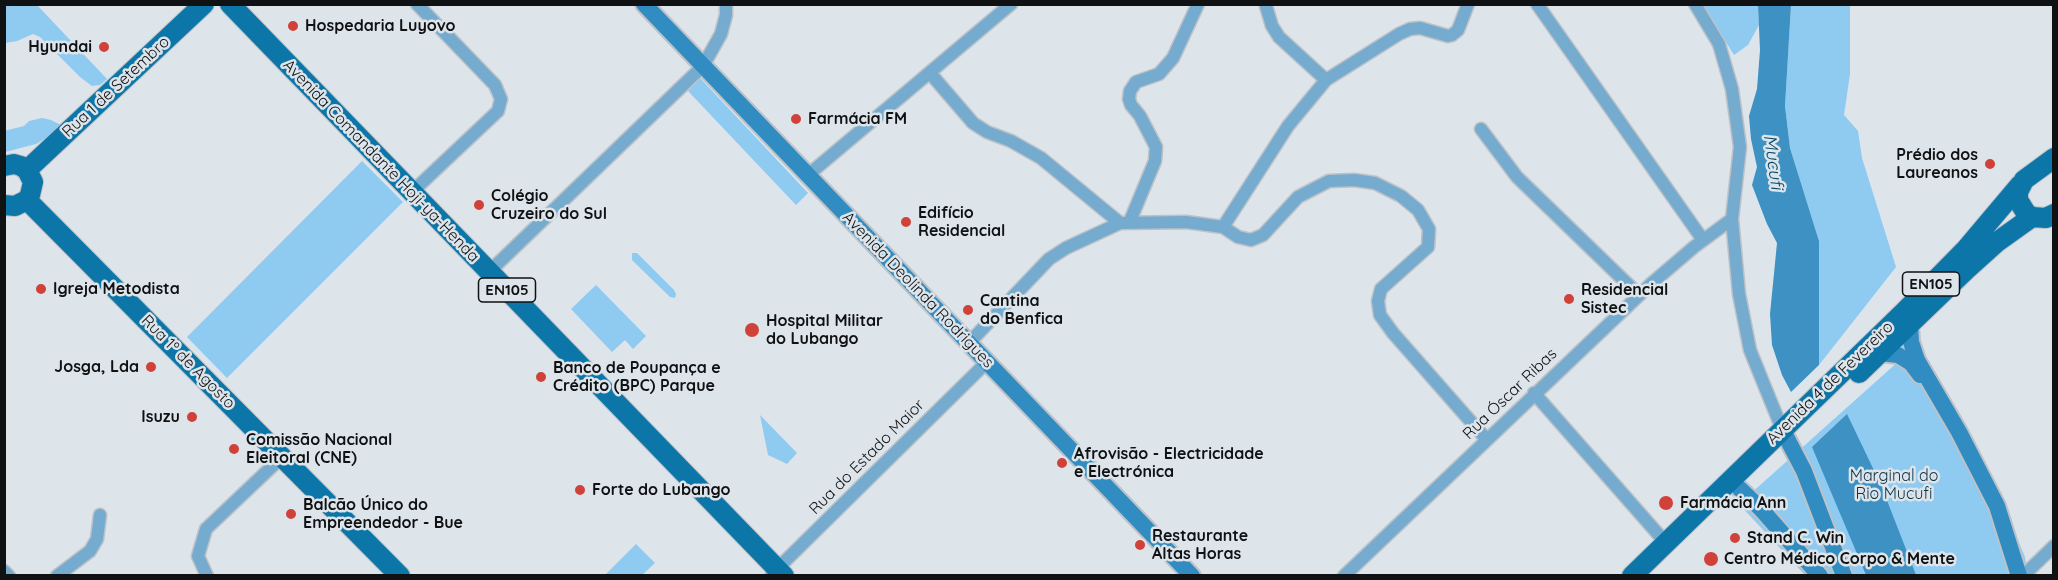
<!DOCTYPE html>
<meta charset="utf-8">
<style>
body{margin:0}
#map{position:relative;width:2058px;height:580px;overflow:hidden;background:#dde4ea;font-family:Quicksand,sans-serif}
canvas{display:block}
.frame{position:absolute;inset:0;border:6px solid #0f1113;pointer-events:none}
</style>
<div id="map">
<canvas width="2058" height="580"></canvas>
<div class="frame"></div>
</div>
<script>
const g = document.querySelector('canvas').getContext('2d');
g.lineJoin = 'round';
function paint(path, color) {
  g.fillStyle = color;
  g.fill(path, 'evenodd');
}
function poly(rows) {
  const path = new Path2D();
  for (const r of rows) {
    path.moveTo(r[0], r[1]);
    for (let i = 2; i < r.length; i += 2) path.lineTo(r[i], r[i + 1]);
  }
  return path;
}
function strokePath(path, color, width, dash) {
  g.strokeStyle = color;
  g.lineWidth = width;
  g.lineCap = dash ? 'butt' : 'round';
  g.setLineDash(dash || []);
  g.stroke(path);
}
function drawText(font, color, halo, rows, align = 'center') {
  g.font = font + ' Quicksand,sans-serif';
  g.lineWidth = 5;
  g.setLineDash([]);
  g.textBaseline = 'middle';
  g.strokeStyle = halo;
  g.fillStyle = color;
  for (const [text, x, y, turn = 0] of rows) {
    g.save();
    g.translate(x, y);
    g.rotate((+turn || 0) * Math.PI / 180);
    g.textAlign = isNaN(turn) ? turn : align;
    if (halo) g.strokeText(text, 0, 0);
    g.fillText(text, 0, 0);
    g.restore();
  }
}
const green = poly([
 [5,4,37,5,107,79,100,85,92,86,80,77,40,37,33,34,17,41,5,43],
 [1703,5,1758,5,1759,25,1748,45,1734,55],
 [1791,5,1850,5,1850,74,1844,115,1858,131,1862,158,1896,267,1819,365,1819,241,1790,148,1785,106],
 [700,78,808,193,796,205,688,91],
 [42,118,51,120,61,125,48,137,36,144,5,152,4,131,24,126,29,121],
 [362,161,403,202,227,378,187,337],
 [632,253,637,253,674,290,676,294,675,298,670,297,632,260],
 [596,285,646,336,633,349,625,340,612,352,571,309],
 [1919,343,1998,493,2025,557,2027,575,1805,575,1739,504],
 [760,415,797,453,787,464,768,455],
 [636,544,655,563,642,575,605,575]
]);
const water = poly([
 [1758,5,1791,5,1785,106,1790,148,1819,241,1819,365,1791,392,1782,375,1772,345,1770,314,1777,243,1767,224,1752,185,1757,167,1751,139,1749,116,1757,89,1760,50],
 [1847,414,1881,485,1916,575,1866,575,1812,447]
]);
const street = poly([
 [1537,4,1703,240],
 [1695,4,1719,44,1732,89,1740,147,1732,219,1739,294,1750,350,1782,429],
 [1266,6,1272,26,1279,37,1326,80],
 [930,73,973,123,987,132,1011,141,1041,158,1120,223],
 [1481,129,1517,177,1639,295],
 [808,175,1011,4],
 [412,192,498,111,501,99,495,85,417,4],
 [1130,221,1155,161,1156,147,1140,116,1131,105,1129,99,1130,91,1136,82,1159,74,1173,58,1198,4],
 [1223,227,1288,126,1326,80,1399,34,1410,29,1420,28,1448,36,1452,35,1458,30,1468,4],
 [489,272,703,66,721,34,726,15,726,4],
 [969,343,1049,259,1066,248,1120,223,1186,222,1223,227,1238,237,1251,240,1263,235,1298,197,1329,181,1354,180,1375,183,1401,196,1418,210,1429,229,1428,247,1381,289,1378,301,1380,315,1393,333,1487,440],
 [1534,393,1666,543],
 [4,571,9,576],
 [772,574,987,362],
 [57,576,90,551,97,539,100,515],
 [207,576,198,556,206,529,282,457],
 [1344,576,1652,283,1694,247,1732,219],
 [2023,576,2054,546]
]);
const secondary = poly([
 [644,4,1192,576],
 [1910,325,1911,342,1917,360,1959,432,1997,506,2019,576],
 [1880,353,1898,355,1911,363,1920,375],
 [1782,429,1804,471,1844,576],
 [1739,488,1761,509,1820,576]
]);
const primary = poly([
 [230,4,784,576],
 [2054,158,2024,180,2018,192,2018,200,2026,213,2032,217,2046,218,2054,214],
 [4,166,14,164,21,166,27,170,33,182,30,195,27,200,15,206,4,205],
 [27,170,204,4],
 [27,200,400,576],
 [1859,373,1967,269,1997,242,2032,217],
 [1632,576,1903,313,1966,249,2020,185]
]);
const markers = [
 [293,26,6,"#d04239"],
 [104,47,6,"#d04239"],
 [796,119,6,"#d04239"],
 [1990,164,6,"#d04239"],
 [479,205,6,"#d04239"],
 [906,222,6,"#d04239"],
 [41,289,6,"#d04239"],
 [1569,299,6,"#d04239"],
 [968,310,6,"#d04239"],
 [752,330,8,"#d04239"],
 [151,367,6,"#d04239"],
 [541,377,6,"#d04239"],
 [192,417,6,"#d04239"],
 [234,449,6,"#d04239"],
 [1062,463,6,"#d04239"],
 [580,490,6,"#d04239"],
 [1666,503,8,"#d04239"],
 [291,514,6,"#d04239"],
 [1735,538,6,"#d04239"],
 [1140,545,6,"#d04239"],
 [1711,559,8,"#d04239"]
];
const shields = [
 [1931,284,57],
 [507,290,57]
];
const shieldNames = [
 ["EN105",1931,284],
 ["EN105",507,290]
];
const poiNames = [
 ["Hospedaria Luyovo",305,26],
 ["Hyundai",92,47,"right"],
 ["Farmácia FM",808,119],
 ["Prédio dos",1978,155,"right"],
 ["Laureanos",1978,173,"right"],
 ["Colégio",491,196],
 ["Cruzeiro do Sul",491,214],
 ["Edifício",918,213],
 ["Residencial",918,231],
 ["Igreja Metodista",53,289],
 ["Residencial",1581,290],
 ["Sistec",1581,308],
 ["Cantina",980,301],
 ["do Benfica",980,319],
 ["Hospital Militar",766,321],
 ["do Lubango",766,339],
 ["Josga, Lda",139,367,"right"],
 ["Banco de Poupança e",553,368],
 ["Crédito (BPC) Parque",553,386],
 ["Isuzu",180,417,"right"],
 ["Comissão Nacional",246,440],
 ["Eleitoral (CNE)",246,458],
 ["Afrovisão - Electricidade",1074,454],
 ["e Electrónica",1074,472],
 ["Forte do Lubango",592,490],
 ["Farmácia Ann",1680,503],
 ["Balcão Único do",303,505],
 ["Empreendedor - Bue",303,523],
 ["Restaurante",1152,536],
 ["Altas Horas",1152,554],
 ["Stand C. Win",1747,538],
 ["Centro Médico Corpo & Mente",1724,559]
];
const streetNames = [
 ["Rua 1 de Setembro",116,87,-43],
 ["Avenida Comandante Hoji-ya-Henda",381,161,46],
 ["Avenida Deolinda Rodrigues",918,290,46],
 ["Rua 1º de Agosto",188,362,45],
 ["Avenida 4 de Fevereiro",1830,383,-44],
 ["Rua Óscar Ribas",1510,394,-44],
 ["Rua do Estado Maior",867,457,-45]
];
const parkNames = [
 ["Marginal do",1894,476],
 ["Rio Mucufi",1894,494]
];
const waterNames = [
 ["Mucufi",1773,162,82]
];
paint(green, '#8fcaf1');
paint(water, '#3d91c3');
strokePath(street, '#bcc2c8', 15);
strokePath(secondary, '#bcc2c8', 20);
strokePath(primary, '#bcc2c8', 22);
strokePath(street, '#75abce', 12);
strokePath(secondary, '#318dc1', 16);
strokePath(primary, '#0d76a9', 20);
for (const [x, y, r, color] of markers) {
  const dot = new Path2D();
  dot.arc(x, y, r, 0, 2 * Math.PI);
  g.fillStyle = color;
  g.fill(dot);
  strokePath(dot, '#dde4ea', 2);
}
for (const [x, y, w] of shields) {
  const box = new Path2D();
  box.roundRect(x - w / 2, y - 12, w, 24, 4.5);
  g.fillStyle = '#dde4ea';
  g.fill(box);
  strokePath(box, '#0f1113', 1.5);
}
drawText('bold 15px', '#0f1113', null, shieldNames);
drawText('bold 16px', '#0f1113', '#dde4ea', poiNames, 'left');
drawText('16px', '#0f1113', '#dde4ea', streetNames);
drawText('16px', '#0e3348', '#dde4ea', parkNames);
drawText('italic 18px', '#004667', '#dde4ea', waterNames);
</script>
